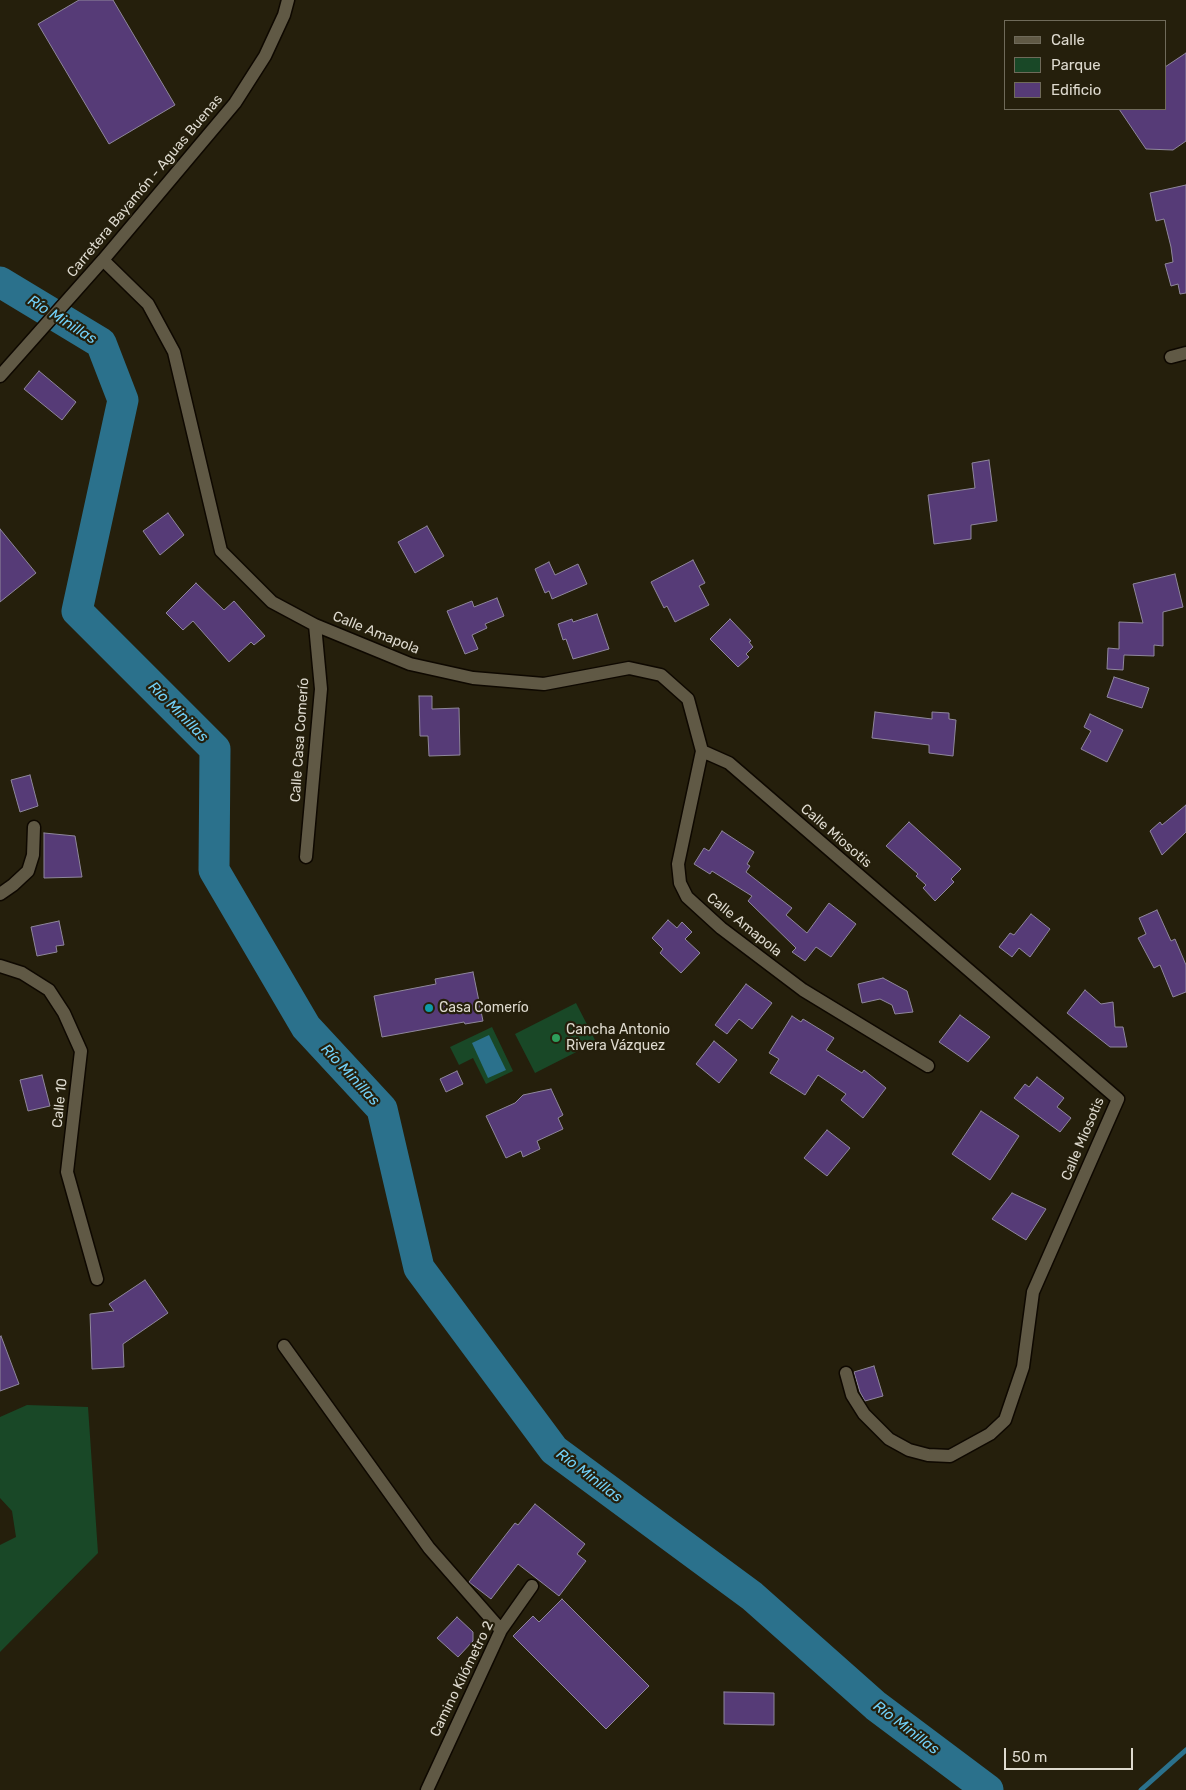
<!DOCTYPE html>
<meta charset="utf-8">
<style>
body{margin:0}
#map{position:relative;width:1186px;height:1790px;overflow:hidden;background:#251f0c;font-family:Rubik,sans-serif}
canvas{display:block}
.legend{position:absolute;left:1004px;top:20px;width:162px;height:90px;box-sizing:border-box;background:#251f0c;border:1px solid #6f6a5a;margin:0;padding:6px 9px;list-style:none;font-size:15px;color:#dedacf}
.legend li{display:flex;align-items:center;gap:10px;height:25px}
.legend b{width:25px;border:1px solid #6f6a5a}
.scale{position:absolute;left:1004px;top:1748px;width:129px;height:22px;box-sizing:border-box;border:2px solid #dedacf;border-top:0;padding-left:6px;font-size:15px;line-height:18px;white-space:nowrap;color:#dedacf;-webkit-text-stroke:4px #251f0c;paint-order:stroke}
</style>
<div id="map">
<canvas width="1186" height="1790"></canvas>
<ul class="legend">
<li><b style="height:6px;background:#605945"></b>Calle</li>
<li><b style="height:14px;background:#194827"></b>Parque</li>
<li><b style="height:14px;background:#563b77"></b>Edificio</li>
</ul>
<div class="scale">50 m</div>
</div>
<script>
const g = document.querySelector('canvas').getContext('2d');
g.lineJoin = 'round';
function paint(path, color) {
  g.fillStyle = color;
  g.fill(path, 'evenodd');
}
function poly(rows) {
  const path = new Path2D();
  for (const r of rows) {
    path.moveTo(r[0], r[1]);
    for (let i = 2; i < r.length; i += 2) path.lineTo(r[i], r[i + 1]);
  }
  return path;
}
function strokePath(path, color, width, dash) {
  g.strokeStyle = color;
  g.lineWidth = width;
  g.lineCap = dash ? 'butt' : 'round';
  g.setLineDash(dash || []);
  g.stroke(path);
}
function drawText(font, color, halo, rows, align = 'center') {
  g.font = font + ' Rubik,sans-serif';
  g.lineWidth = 4.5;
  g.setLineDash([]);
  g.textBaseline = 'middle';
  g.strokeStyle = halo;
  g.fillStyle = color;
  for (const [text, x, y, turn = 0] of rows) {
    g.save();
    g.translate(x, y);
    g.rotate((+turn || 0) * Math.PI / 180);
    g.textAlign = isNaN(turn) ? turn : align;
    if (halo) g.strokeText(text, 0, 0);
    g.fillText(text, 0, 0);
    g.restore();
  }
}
const green = poly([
 [576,1003,596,1042,535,1073,515,1034],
 [492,1027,513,1071,486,1084,473,1058,459,1065,450,1047],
 [27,1405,88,1407,98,1553,0,1652,0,1545,16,1537,12,1511,0,1498,0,1417]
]);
const water = poly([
 [489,1035,506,1070,488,1078,472,1043]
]);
const stream = poly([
 [1141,1790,1186,1750]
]);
const river = poly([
 [0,282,101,343,123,400,77,611,215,749,214,870,306,1027,382,1109,419,1268,554,1450,752,1596,876,1706,988,1790]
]);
const building = poly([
 [79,0,113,0,175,105,109,144,38,24,79,0],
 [1186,53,1186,141,1173,150,1146,149,1119,109,1165,109,1165,67,1186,53],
 [1186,185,1186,293,1180,294,1178,284,1171,286,1165,264,1173,262,1171,247,1164,219,1156,221,1150,193,1186,185],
 [39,371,76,402,62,420,24,389,39,371],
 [989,460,997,521,971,525,971,539,934,544,928,495,975,488,972,463,989,460],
 [168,513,184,535,160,555,143,531,168,513],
 [427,526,444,556,415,573,398,542,427,526],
 [0,529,36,573,0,602,0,529],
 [693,560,705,583,699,586,709,605,675,622,667,606,664,608,651,582,693,560],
 [549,562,555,575,578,564,587,584,552,599,549,591,545,593,535,569,549,562],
 [1175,574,1183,607,1163,612,1163,646,1154,645,1154,656,1124,655,1123,670,1107,669,1108,648,1119,649,1119,622,1143,623,1133,584,1175,574],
 [196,583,224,610,234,601,265,636,254,645,251,642,229,662,193,621,183,630,166,613,196,583],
 [497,598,504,616,485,624,487,628,472,635,478,649,465,654,447,611,472,601,474,607,497,598],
 [597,614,609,649,573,659,566,639,563,640,558,624,572,619,573,622,597,614],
 [730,619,751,641,749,642,753,647,746,654,749,657,738,667,710,639,730,619],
 [1114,677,1149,688,1142,708,1107,697,1114,677],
 [419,696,432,696,432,709,459,708,460,755,429,756,428,736,420,736,419,696],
 [875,712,932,719,932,712,949,713,949,719,956,720,953,756,929,753,929,745,872,738,875,712],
 [1090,714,1123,730,1107,762,1081,749,1091,731,1084,727,1090,714],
 [30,775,38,806,20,812,11,780,30,775],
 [1186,805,1186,832,1162,855,1150,831,1160,822,1162,825,1186,805],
 [909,822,961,869,951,879,954,882,935,901,923,888,926,885,916,876,918,874,886,846,909,822],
 [722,831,754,852,747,864,750,866,746,872,792,908,786,915,807,933,829,903,856,924,831,957,816,947,805,961,792,952,796,948,748,901,752,896,712,871,710,874,694,864,704,848,709,851,722,831],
 [44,833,75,836,82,877,44,878,44,833],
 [1157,910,1171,941,1175,939,1186,965,1186,992,1173,997,1160,965,1154,968,1138,938,1146,934,1139,918,1157,910],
 [1031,914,1050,929,1030,957,1019,948,1012,957,999,947,1010,933,1014,935,1031,914],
 [668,920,677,928,682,922,692,932,685,939,700,953,681,973,660,953,663,949,652,938,668,920],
 [59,921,64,945,56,946,57,952,37,956,31,927,59,921],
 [473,972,483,1021,465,1024,464,1022,382,1037,374,996,436,984,435,979,473,972],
 [883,978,907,991,913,1012,895,1014,892,1005,880,999,862,1003,858,984,883,978],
 [746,984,772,1003,752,1029,739,1019,727,1034,715,1025,746,984],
 [1085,990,1101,1004,1113,1002,1115,1027,1123,1027,1127,1047,1110,1047,1067,1013,1085,990],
 [960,1015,990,1037,968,1062,939,1042,960,1015],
 [792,1016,801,1022,803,1019,834,1038,826,1050,862,1073,864,1070,886,1088,863,1118,841,1100,846,1094,818,1075,805,1095,770,1073,779,1059,769,1053,792,1016],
 [714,1041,737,1060,719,1083,696,1064,714,1041],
 [457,1071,463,1084,446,1092,440,1079,457,1071],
 [42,1075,50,1106,28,1111,20,1080,42,1075],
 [1037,1077,1064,1098,1057,1107,1071,1118,1060,1132,1014,1098,1025,1084,1029,1087,1037,1077],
 [551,1089,563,1115,558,1118,563,1129,537,1141,540,1149,523,1157,521,1151,506,1158,486,1116,515,1103,523,1095,551,1089],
 [981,1111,1019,1136,990,1180,952,1154,981,1111],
 [827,1130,850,1148,827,1176,804,1158,827,1130],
 [1012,1193,1046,1209,1026,1240,992,1219,1012,1193],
 [145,1280,168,1313,123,1344,124,1367,92,1369,90,1314,114,1311,109,1304,145,1280],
 [1,1336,19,1384,0,1391,0,1337,1,1336],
 [874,1366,883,1396,865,1401,860,1392,854,1372,874,1366],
 [535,1504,585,1544,577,1554,586,1561,559,1596,518,1564,491,1599,469,1582,515,1523,518,1525,535,1504],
 [562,1599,649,1686,606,1729,513,1636,533,1616,539,1622,562,1599],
 [457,1617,473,1632,473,1641,458,1657,437,1638,457,1617],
 [724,1692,774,1693,774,1725,724,1724,724,1692]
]);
const minor = poly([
 [103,260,148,304,174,352,221,551,272,602,315,625,410,664,473,678,544,684,629,668,661,675,688,699,702,751,678,864,680,883,687,897,721,928,803,990,928,1066],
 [1171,357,1186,353],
 [0,376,103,260,235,103,265,56,284,15,288,0],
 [702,751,729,763,1118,1099,1033,1292,1023,1367,1005,1420,990,1434,950,1456,928,1455,909,1450,889,1439,864,1414,852,1395,846,1373],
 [306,857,321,689,315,625],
 [0,894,13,885,28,871,33,855,34,827],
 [0,966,22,973,49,990,64,1013,81,1051,67,1172,97,1279],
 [284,1346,429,1548,501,1630],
 [427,1790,501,1630,532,1586]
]);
const markers = [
 [429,1008,5,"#0f9aa8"],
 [556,1038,5,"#2e9e5b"]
];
const streetNames = [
 ["Carretera Bayamón - Aguas Buenas",145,186,-50],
 ["Calle Amapola",376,633,22],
 ["Calle Casa Comerío",300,740,-86],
 ["Calle Miosotis",836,836,41],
 ["Calle Amapola",744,925,39],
 ["Calle 10",60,1103,-84],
 ["Calle Miosotis",1083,1139,-67],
 ["Camino Kilómetro 2",462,1679,-64]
];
const poiNames = [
 ["Casa Comerío",439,1008],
 ["Cancha Antonio",566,1030],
 ["Rivera Vázquez",566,1046]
];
const waterNames = [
 ["Río Minillas",62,320,32],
 ["Río Minillas",178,712,45],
 ["Río Minillas",350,1075,47],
 ["Río Minillas",589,1476,37],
 ["Río Minillas",906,1728,37]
];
paint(green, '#194827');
paint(water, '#2b718c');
strokePath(stream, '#2b718c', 5);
strokePath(river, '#2b718c', 31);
paint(building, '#563b77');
strokePath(building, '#8f879c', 1);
strokePath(minor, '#0e0800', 15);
strokePath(minor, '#605945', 12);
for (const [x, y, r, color] of markers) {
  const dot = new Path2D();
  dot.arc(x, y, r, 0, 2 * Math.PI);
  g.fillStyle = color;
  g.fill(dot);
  strokePath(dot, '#251f0c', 2);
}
drawText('14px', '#dedacf', '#251f0c', streetNames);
drawText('14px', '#dedacf', '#251f0c', poiNames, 'left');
drawText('italic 15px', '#72d0f8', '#251f0c', waterNames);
</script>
